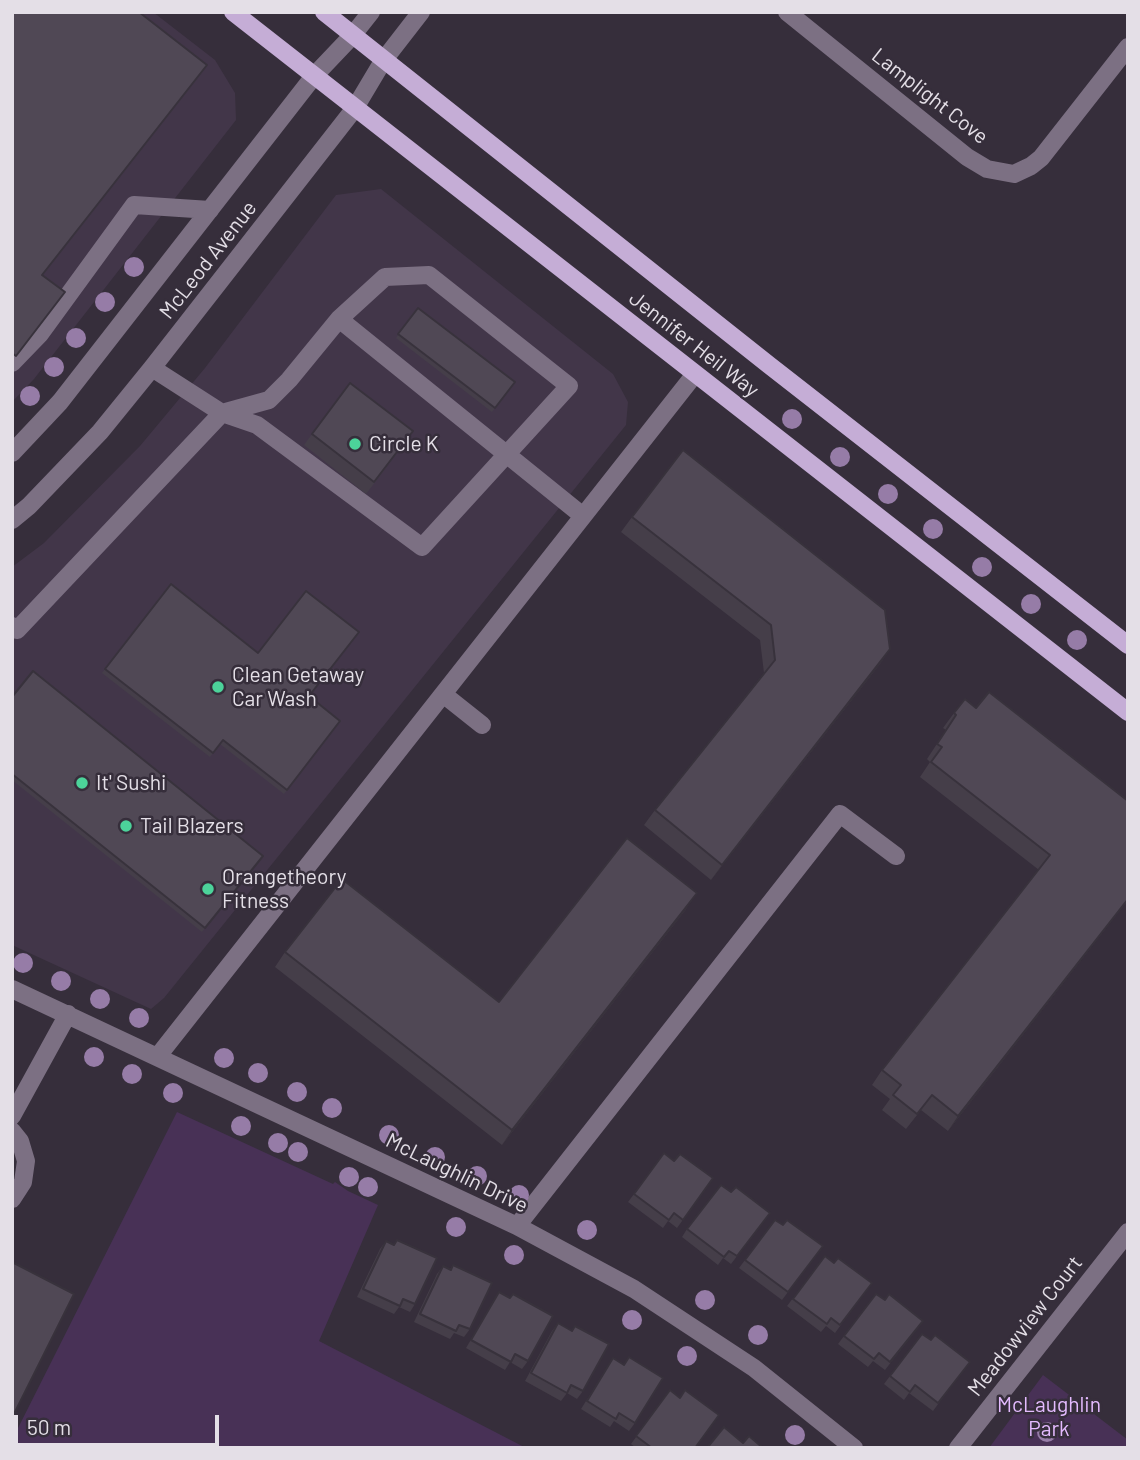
<!DOCTYPE html>
<style>
body{margin:0}
#map{position:relative;width:1140px;height:1460px;overflow:hidden;background:#362e3b;font-family:Barlow,sans-serif}
canvas{display:block}
.frame{position:absolute;inset:0;border:14px solid #e4dfe7;pointer-events:none}
.scale{position:absolute;left:14px;top:1415px;width:205px;height:32px;box-sizing:border-box;border:4px solid #e4dfe7;border-top:0;padding-left:9px;font-size:21px;line-height:24px;white-space:nowrap;color:#e4dfe7;-webkit-text-stroke:5px #362e3b;paint-order:stroke}
</style>
<div id="map">
<canvas width="1140" height="1460"></canvas>
<div class="frame"></div>
<div class="scale">50 m</div>
</div>
<script>
const g = document.querySelector('canvas').getContext('2d');
g.lineJoin = 'round';
function paint(path, color) {
  g.fillStyle = color;
  g.fill(path, 'evenodd');
}
function poly(rows) {
  const path = new Path2D();
  for (const r of rows) {
    path.moveTo(r[0], r[1]);
    for (let i = 2; i < r.length; i += 2) path.lineTo(r[i], r[i + 1]);
  }
  return path;
}
function strokePath(path, color, width, dash) {
  g.strokeStyle = color;
  g.lineWidth = width;
  g.lineCap = dash ? 'butt' : 'round';
  g.setLineDash(dash || []);
  g.stroke(path);
}
function drawText(font, color, halo, rows, align = 'center') {
  g.font = font + ' Barlow,sans-serif';
  g.lineWidth = 5;
  g.setLineDash([]);
  g.textBaseline = 'middle';
  g.strokeStyle = halo;
  g.fillStyle = color;
  for (const [text, x, y, turn = 0] of rows) {
    g.save();
    g.translate(x, y);
    g.rotate((+turn || 0) * Math.PI / 180);
    g.textAlign = isNaN(turn) ? turn : align;
    if (halo) g.strokeText(text, 0, 0);
    g.fillText(text, 0, 0);
    g.restore();
  }
}
const built = poly([
 [12,12,153,12,215,60,235,93,236,120,34,379,12,402],
 [381,189,613,374,628,402,626,425,164,998,151,1009,12,945,12,567,44,543,140,446,205,368,336,195]
]);
const green = poly([
 [177,1112,333,1184,335,1182,348,1191,378,1205,319,1341,526,1448,12,1448,12,1440],
 [1043,1375,1128,1440,1128,1448,989,1448]
]);
const minor = poly([
 [787,12,967,157,987,169,1014,174,1031,166,1041,158,1128,47],
 [339,319,583,516],
 [12,363,40,334,134,205,210,210],
 [12,453,60,402,314,76,352,36,371,12],
 [12,520,29,506,100,432,152,368,355,108,383,61,421,12],
 [12,626,17,630,222,413,269,400,289,380,339,319,385,277,429,275,569,386,422,547,257,425,222,413,152,368],
 [443,694,482,725],
 [12,989,517,1226,634,1289,754,1368,854,1448],
 [158,1056,695,374],
 [12,1116,68,1014],
 [12,1131,20,1141,26,1161,23,1182,12,1199],
 [517,1226,840,814,896,856],
 [958,1448,1128,1232]
]);
const major = poly([
 [233,12,1128,712],
 [324,12,769,365,1128,645]
]);
const trees = [
 [134,267],
 [105,302],
 [76,338],
 [54,367],
 [30,396],
 [792,419],
 [840,457],
 [888,494],
 [933,529],
 [982,567],
 [1031,604],
 [1077,640],
 [23,963],
 [61,981],
 [100,999],
 [139,1018],
 [94,1057],
 [224,1058],
 [258,1073],
 [132,1074],
 [297,1092],
 [173,1093],
 [332,1108],
 [241,1126],
 [389,1135],
 [278,1143],
 [298,1152],
 [435,1157],
 [477,1176],
 [349,1177],
 [368,1187],
 [519,1195],
 [456,1227],
 [587,1230],
 [514,1255],
 [705,1300],
 [632,1320],
 [758,1335],
 [687,1356],
 [1047,1432],
 [795,1435]
];
const wall = poly([
 [418,308,515,382,492,412,396,338],
 [312,434,405,443,366,494,304,445],
 [632,517,890,649,880,664,711,880,644,825,655,810,764,673,760,640,621,532],
 [171,584,340,721,284,794,220,744,210,757,102,673],
 [12,697,263,856,202,932,12,780],
 [976,708,1128,801,1128,900,948,1131,921,1110,906,1129,882,1110,890,1099,872,1085,882,1070,1039,870,920,777,930,762,927,759,946,730,943,728,954,713],
 [687,908,502,1145,275,967,285,952,499,1002],
 [674,1161,713,1178,677,1228,668,1221,663,1228,628,1202,634,1194],
 [775,1220,783,1225,823,1246,782,1300,739,1268],
 [764,1221,731,1264,723,1258,718,1265,682,1237,687,1229],
 [397,1240,415,1304,410,1312,399,1307,394,1314,357,1297,380,1249,386,1241,393,1245],
 [825,1256,834,1263,872,1283,835,1333,826,1326,821,1332,787,1306],
 [453,1265,470,1329,464,1337,454,1333,450,1339,414,1322,437,1274,443,1266,450,1269],
 [499,1292,528,1361,522,1369,510,1362,505,1370,466,1348],
 [885,1300,923,1321,885,1370,873,1361,868,1367,838,1344,844,1336],
 [558,1323,571,1331,575,1326,583,1391,577,1399,567,1393,561,1401,525,1381,552,1331],
 [613,1358,635,1423,629,1431,614,1421,610,1427,581,1409],
 [964,1369,933,1411,909,1393,904,1400,884,1384,890,1376],
 [670,1390,695,1448,636,1448,631,1444]
]);
const shadedWall = poly([
 [890,649,880,664,711,880,722,865],
 [697,893,687,908,502,1145,512,1130],
 [1128,899,1128,900,948,1131,958,1116]
]);
const building = poly([
 [12,12,139,12,207,65,42,275,65,292,16,356,12,353,12,12],
 [418,308,515,382,495,408,398,334,418,308],
 [350,383,413,431,374,482,312,434,350,383],
 [683,450,885,610,890,649,722,865,655,810,775,660,771,625,632,517,683,450],
 [171,584,258,653,306,591,359,632,309,696,340,721,287,790,223,740,213,753,105,669,171,584],
 [33,671,263,856,205,928,12,774,12,697,33,671],
 [989,692,1128,801,1128,899,958,1116,932,1095,917,1114,893,1095,901,1085,882,1070,1050,855,931,762,942,747,937,744,956,715,954,713,965,699,976,708,989,692],
 [627,838,697,893,512,1130,285,952,342,879,499,1002,627,838],
 [664,1153,674,1161,680,1154,713,1178,683,1220,674,1213,669,1220,634,1194,664,1153],
 [721,1185,731,1192,736,1187,770,1213,737,1256,729,1251,724,1257,687,1229,721,1185],
 [775,1220,783,1225,787,1220,823,1246,788,1292,745,1260,775,1220],
 [397,1240,437,1258,415,1304,403,1299,400,1306,363,1289,386,1241,394,1245,397,1240],
 [825,1256,834,1263,838,1258,872,1283,840,1325,831,1318,827,1324,793,1299,825,1256],
 [12,1262,74,1294,12,1418,12,1262],
 [453,1265,492,1283,470,1329,459,1325,456,1331,420,1314,443,1266,451,1270,453,1265],
 [499,1292,510,1298,513,1294,553,1316,528,1361,515,1354,511,1362,471,1340,499,1292],
 [876,1294,885,1300,889,1294,923,1321,890,1362,879,1353,874,1359,844,1336,876,1294],
 [558,1323,572,1331,575,1326,609,1344,583,1391,571,1385,567,1393,531,1373,558,1323],
 [922,1334,931,1340,935,1335,970,1362,938,1403,915,1385,910,1392,890,1376,922,1334],
 [629,1357,663,1378,635,1423,619,1413,616,1419,587,1401,613,1358,624,1365,629,1357],
 [670,1390,680,1398,685,1390,719,1415,695,1448,652,1448,636,1436,670,1390],
 [724,1427,743,1443,749,1436,763,1448,707,1448,724,1427]
]);
const markers = [
 [355,444,7,"#4cd39a"],
 [218,687,7,"#4cd39a"],
 [82,783,7,"#4cd39a"],
 [126,826,7,"#4cd39a"],
 [208,889,7,"#4cd39a"]
];
const streetNames = [
 ["Lamplight Cove",930,96,38],
 ["McLeod Avenue",208,260,-52],
 ["Jennifer Heil Way",694,344,38],
 ["McLaughlin Drive",457,1173,26],
 ["Meadowview Court",1025,1326,-52]
];
const poiNames = [
 ["Circle K",369,444],
 ["Clean Getaway",232,675],
 ["Car Wash",232,699],
 ["It' Sushi",96,783],
 ["Tail Blazers",140,826],
 ["Orangetheory",222,877],
 ["Fitness",222,901]
];
const parkNames = [
 ["McLaughlin",1049,1405],
 ["Park",1049,1429]
];
paint(built, '#423649');
paint(green, '#483156');
strokePath(minor, '#7c7083', 18);
strokePath(major, '#c5add6', 18);
g.fillStyle = '#967ca7';
for (const [x, y] of trees) {
  g.beginPath();
  g.arc(x, y, 10, 0, 2 * Math.PI);
  g.fill();
}
paint(wall, '#453e49');
paint(shadedWall, '#38323c');
paint(building, '#504855');
strokePath(building, '#38323c', 2);
for (const [x, y, r, color] of markers) {
  const dot = new Path2D();
  dot.arc(x, y, r, 0, 2 * Math.PI);
  g.fillStyle = color;
  g.fill(dot);
  strokePath(dot, '#362e3b', 2.5);
}
drawText('21px', '#e4dfe7', '#362e3b', streetNames);
drawText('21px', '#e4dfe7', '#362e3b', poiNames, 'left');
drawText('21px', '#e4bbff', '#362e3b', parkNames);
</script>
